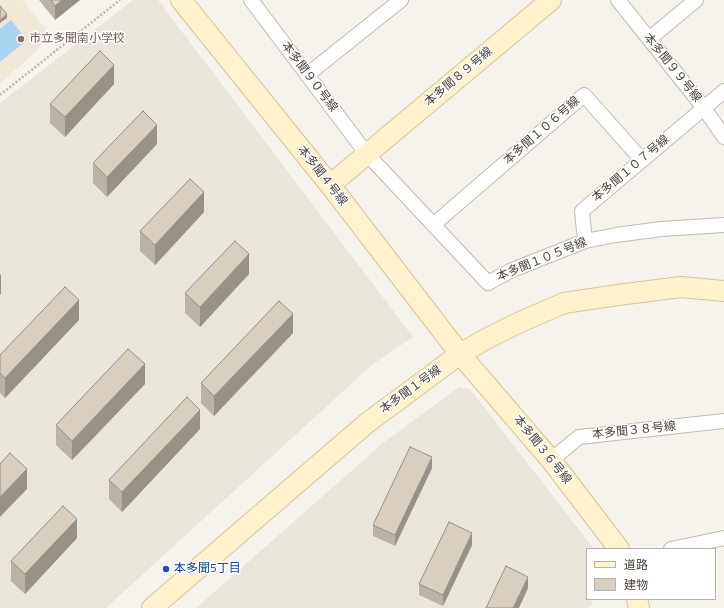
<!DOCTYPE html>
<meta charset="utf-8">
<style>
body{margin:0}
#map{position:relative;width:724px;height:608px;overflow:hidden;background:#f6f3ec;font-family:"Titillium Web","Noto Sans JP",sans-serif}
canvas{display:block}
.legend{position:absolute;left:586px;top:548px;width:130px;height:52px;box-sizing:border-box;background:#fff;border:1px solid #b7b4b0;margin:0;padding:5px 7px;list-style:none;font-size:12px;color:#4b4439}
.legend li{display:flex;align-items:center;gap:8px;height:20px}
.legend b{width:20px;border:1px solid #b7b4b0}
</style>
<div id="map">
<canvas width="724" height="608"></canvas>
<ul class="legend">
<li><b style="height:5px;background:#fff3cd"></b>道路</li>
<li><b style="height:11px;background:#d8cfc1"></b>建物</li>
</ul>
</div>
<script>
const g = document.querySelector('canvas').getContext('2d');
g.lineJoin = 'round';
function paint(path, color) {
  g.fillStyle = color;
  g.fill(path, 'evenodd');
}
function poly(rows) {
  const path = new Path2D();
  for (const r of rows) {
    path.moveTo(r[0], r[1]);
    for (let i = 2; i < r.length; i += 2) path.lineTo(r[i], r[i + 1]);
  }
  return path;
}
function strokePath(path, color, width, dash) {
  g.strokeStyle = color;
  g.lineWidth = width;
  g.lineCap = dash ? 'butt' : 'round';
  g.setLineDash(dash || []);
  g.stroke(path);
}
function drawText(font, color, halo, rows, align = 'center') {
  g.font = font + ' "Titillium Web","Noto Sans JP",sans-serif';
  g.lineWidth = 3;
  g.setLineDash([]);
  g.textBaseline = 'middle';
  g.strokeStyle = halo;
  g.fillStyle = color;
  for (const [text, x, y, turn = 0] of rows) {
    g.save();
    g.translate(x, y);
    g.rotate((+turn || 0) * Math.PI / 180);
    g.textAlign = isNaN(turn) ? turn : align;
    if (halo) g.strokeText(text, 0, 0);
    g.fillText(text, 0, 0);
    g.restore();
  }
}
const residential = poly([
 [133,0,158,0,413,337,373,364,106,608,0,608,0,103],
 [459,387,470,389,594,549,587,549,587,599,593,599,592,604,588,608,196,608,384,442]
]);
const education = poly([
 [0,0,22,0,46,29,38,50,0,83]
]);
const water = poly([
 [11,20,27,40,0,62,0,29]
]);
const path = poly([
 [0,95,120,0]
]);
const street = poly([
 [251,0,366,153,488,283,510,271,585,241,616,235,661,229,724,225],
 [618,0,704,108,724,137],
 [649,39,696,0],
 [307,75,401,0],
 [433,225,584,95,642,160],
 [585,241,582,211,724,91],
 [551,460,579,437,724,421],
 [671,549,724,538]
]);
const secondary = poly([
 [181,0,330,185,460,354,551,460,619,549],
 [330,185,551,0],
 [637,599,639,608],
 [152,608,367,423,460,354,486,339,518,323,564,303,618,295,681,287,724,291]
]);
const wall = poly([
 [39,0,80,0,55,20],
 [114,84,65,137,50,123,50,104],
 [157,144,107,197,93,183,93,163],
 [204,212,155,265,140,251,140,231],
 [249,274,200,327,185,313,185,293],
 [79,320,5,398,0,393,0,355],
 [293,333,214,416,201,403,201,383],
 [145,384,72,460,56,445,56,425],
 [200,429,122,512,109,499,109,480],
 [432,468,395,546,373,536,373,525],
 [77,538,25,594,11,581,11,561],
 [472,545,443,606,419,595,419,584]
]);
const shadedWall = poly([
 [62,0,80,0,55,20,55,6],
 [7,14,7,18,0,23,0,20],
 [114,65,114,84,65,137,65,117],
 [157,125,157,144,107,197,107,177],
 [204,192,204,212,155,265,155,245],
 [249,254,249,274,200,327,200,307],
 [1,274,1,294,0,295,0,275],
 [79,300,79,320,5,398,5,378],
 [293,314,293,333,214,416,214,396],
 [145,364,145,384,72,460,72,441],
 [200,410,200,429,122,512,122,492],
 [432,457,432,468,395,546,395,535],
 [27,469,27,489,0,517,0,497],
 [77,519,77,538,25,594,25,574],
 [472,533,472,545,443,606,443,595],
 [528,577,528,588,519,608,513,608]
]);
const building = poly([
 [51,0,62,0,55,6,51,0],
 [0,6,7,14,0,20,0,6],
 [100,51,114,65,65,117,50,104,100,51],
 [143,111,157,125,107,177,93,163,143,111],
 [190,179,204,192,155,245,140,231,190,179],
 [235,241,249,254,200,307,185,293,235,241],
 [65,287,79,300,5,378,0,373,0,355,65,287],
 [279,301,293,314,214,396,201,383,279,301],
 [128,349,145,364,72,441,56,425,128,349],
 [187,397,200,410,122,492,109,480,187,397],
 [410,447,432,457,395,535,373,525,410,447],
 [10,453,27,469,0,497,0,464,10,453],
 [63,506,77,519,25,574,11,561,63,506],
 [449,522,472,533,443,595,419,584,449,522],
 [506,566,528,577,513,608,486,608,506,566]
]);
const markers = [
 [21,39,4,"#8d6e63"],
 [166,569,4,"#1a4fb4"]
];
const educationNames = [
 ["市立多聞南小学校",29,39]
];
const streetNames = [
 ["本多聞９９号線",672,68,51],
 ["本多聞９０号線",309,77,53],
 ["本多聞８９号線",459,77,-40],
 ["本多聞１０６号線",542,131,-41],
 ["本多聞１０７号線",631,169,-40],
 ["本多聞４号線",322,176,52],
 ["本多聞１０５号線",542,260,-22],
 ["本多聞１号線",411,390,-36],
 ["本多聞３８号線",634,431,-6],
 ["本多聞３６号線",542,450,51]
];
const transitNames = [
 ["本多聞5丁目",174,569]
];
paint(residential, '#eae5da');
paint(education, '#efe8d6');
paint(water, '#a9d4f2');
strokePath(street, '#c2bbae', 16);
strokePath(secondary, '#d6c79b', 22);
strokePath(path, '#c4b79f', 2.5, [2, 2]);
strokePath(street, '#fff', 14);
strokePath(secondary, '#fff3cd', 20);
paint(wall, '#bab2a6');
paint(shadedWall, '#979187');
paint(building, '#d8cfc1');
strokePath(building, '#979187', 1);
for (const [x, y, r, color] of markers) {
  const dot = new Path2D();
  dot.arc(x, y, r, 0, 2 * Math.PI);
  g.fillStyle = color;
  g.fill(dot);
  strokePath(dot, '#fff', 1.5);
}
drawText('12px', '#785e54', '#fff', educationNames, 'left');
drawText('12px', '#4b4439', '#fff', streetNames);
drawText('12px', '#164399', '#fff', transitNames, 'left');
</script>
